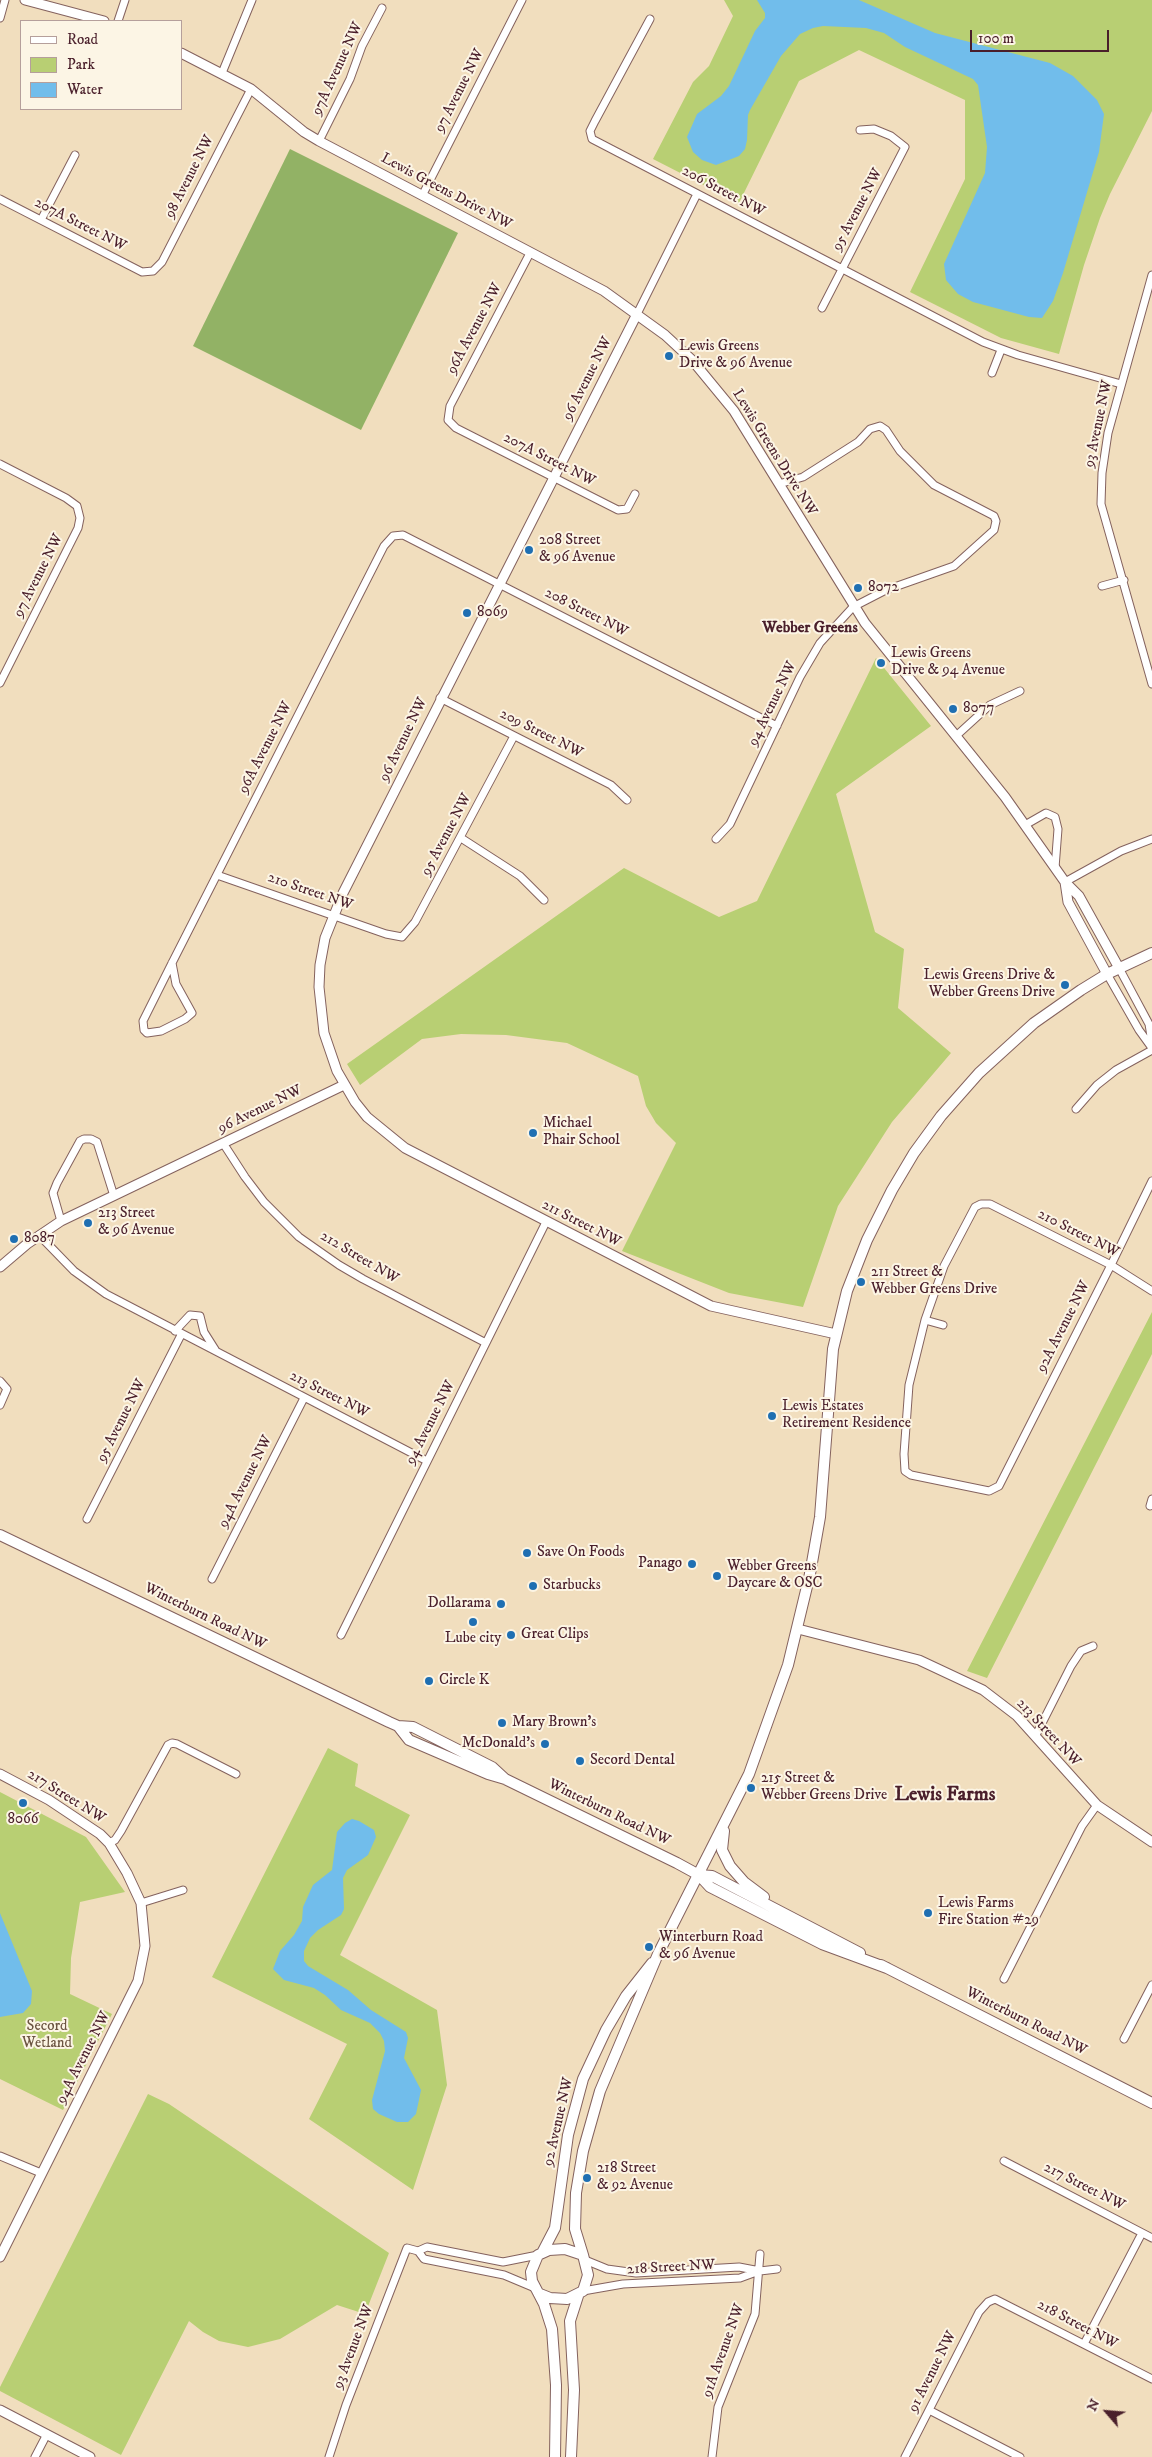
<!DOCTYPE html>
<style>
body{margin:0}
#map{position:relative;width:1152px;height:2457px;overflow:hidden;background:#f1debe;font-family:"IM FELL DW Pica",serif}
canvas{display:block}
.legend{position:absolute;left:20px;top:20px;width:162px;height:90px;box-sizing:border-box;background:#fcf5e5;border:1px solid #b59f9b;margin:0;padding:6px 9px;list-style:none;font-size:15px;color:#4a1f2b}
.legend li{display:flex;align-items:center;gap:10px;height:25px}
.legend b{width:25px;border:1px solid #b59f9b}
.north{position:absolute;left:1082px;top:2387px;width:50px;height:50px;-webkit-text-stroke:4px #fcf5e5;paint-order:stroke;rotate:297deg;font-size:14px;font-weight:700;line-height:20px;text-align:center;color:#4a1f2b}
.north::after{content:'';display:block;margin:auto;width:18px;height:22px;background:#4a1f2b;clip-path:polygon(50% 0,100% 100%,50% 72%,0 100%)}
.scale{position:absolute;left:970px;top:30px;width:139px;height:22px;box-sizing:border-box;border:2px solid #4a1f2b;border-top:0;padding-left:6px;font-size:15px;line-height:18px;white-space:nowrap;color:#4a1f2b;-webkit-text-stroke:4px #fcf5e5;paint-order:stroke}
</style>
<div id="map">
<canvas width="1152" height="2457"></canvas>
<ul class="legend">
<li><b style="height:6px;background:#fff"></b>Road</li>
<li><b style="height:14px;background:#b8cf73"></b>Park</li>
<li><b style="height:14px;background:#71bdeb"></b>Water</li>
</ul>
<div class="north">N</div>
<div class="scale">100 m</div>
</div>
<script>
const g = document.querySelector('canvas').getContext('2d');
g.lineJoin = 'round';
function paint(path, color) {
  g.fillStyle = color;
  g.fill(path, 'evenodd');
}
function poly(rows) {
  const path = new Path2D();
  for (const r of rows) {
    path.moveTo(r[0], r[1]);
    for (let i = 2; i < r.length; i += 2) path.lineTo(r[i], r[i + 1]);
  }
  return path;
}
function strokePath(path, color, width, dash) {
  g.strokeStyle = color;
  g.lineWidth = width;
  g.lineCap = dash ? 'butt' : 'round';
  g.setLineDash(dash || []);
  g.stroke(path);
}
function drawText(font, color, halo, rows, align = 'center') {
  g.font = font + ' "IM FELL DW Pica",serif';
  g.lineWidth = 4;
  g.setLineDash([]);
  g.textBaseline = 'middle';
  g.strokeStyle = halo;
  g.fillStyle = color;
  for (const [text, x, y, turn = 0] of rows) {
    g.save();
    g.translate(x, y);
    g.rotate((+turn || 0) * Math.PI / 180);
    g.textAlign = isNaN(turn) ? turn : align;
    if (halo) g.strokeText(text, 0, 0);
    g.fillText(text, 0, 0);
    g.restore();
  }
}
const green = poly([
 [724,0,1152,0,1152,111,1110,194,1100,218,1084,265,1059,354,1001,338,910,292,965,179,965,100,859,50,799,81,739,203,653,159,693,82,709,66,733,16],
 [876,658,931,726,836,794,875,932,904,949,898,1008,951,1053,892,1122,838,1206,803,1307,729,1293,622,1251,676,1143,656,1123,646,1106,638,1076,567,1043,506,1035,461,1034,422,1039,360,1085,347,1064,624,868,719,917,757,901],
 [1152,1312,1152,1354,987,1678,967,1671],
 [328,1748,358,1764,355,1786,410,1815,340,1955,437,2010,447,2085,413,2190,309,2119,347,2044,212,1977],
 [0,1792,86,1837,125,1892,80,1902,71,1958,70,1994,112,2014,63,2110,0,2079],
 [148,2094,169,2104,389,2253,365,2314,337,2305,280,2339,248,2347,219,2341,203,2332,189,2321,121,2455,0,2391,0,2387]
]);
const forest = poly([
 [290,149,458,233,361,430,193,346]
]);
const water = poly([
 [757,0,859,0,935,33,1050,63,1073,76,1097,100,1104,114,1099,152,1063,273,1053,301,1042,318,1029,317,973,302,958,294,946,280,944,264,985,173,987,147,978,85,973,79,905,47,884,33,866,28,823,26,813,28,800,34,781,56,750,110,748,115,747,140,745,149,739,156,716,165,702,160,693,152,687,137,697,114,721,96,729,86,755,31,765,18,765,13],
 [352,1819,359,1821,374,1830,376,1837,368,1855,347,1870,343,1878,344,1909,341,1915,318,1930,310,1938,304,1951,304,1961,308,1966,348,1990,371,2010,406,2032,408,2038,404,2058,421,2090,416,2114,408,2122,397,2122,379,2114,373,2109,372,2100,385,2051,384,2041,380,2033,370,2023,341,2010,325,1995,314,1988,284,1980,273,1969,280,1951,294,1935,302,1921,303,1907,313,1885,332,1870,337,1832,345,1823],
 [0,1913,32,1991,31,2004,23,2013,0,2017]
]);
const minor = poly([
 [0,18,5,0],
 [650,19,595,121,590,131,592,139,983,342,1018,355,1121,384],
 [118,21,125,0],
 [222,73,252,0],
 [319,141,350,79,362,46,382,8],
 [423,194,522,0],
 [0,199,142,272,153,271,162,262,251,89],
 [41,220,75,155],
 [530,253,450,406,448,420,456,428,618,510,627,509,635,494],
 [1152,275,1108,433,1102,473,1101,504,1152,684],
 [822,308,905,147,891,136,874,129,860,130],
 [637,314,697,194],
 [992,373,1001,350],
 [0,464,66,498,77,506,80,518,78,528,0,683],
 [1102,586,1124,580],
 [440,698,611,785,627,800],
 [956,736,990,705,1020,691],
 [1025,825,1046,813,1055,817,1058,829,1055,868],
 [461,838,520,876,544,900],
 [716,839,730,824,800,677,820,643,853,607,886,590,954,566,994,530,996,521,994,516,934,485,900,451,886,430,880,426,870,429,858,442,803,477,779,484],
 [217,875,386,934,402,937,415,922,514,736],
 [1065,882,1121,851,1152,839],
 [172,963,176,984,192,1013,185,1019,161,1031,147,1033,144,1030,143,1021,172,963,384,546,393,536,403,535,777,726],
 [1119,968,1149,1024,1152,1043],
 [1107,974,1139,1030,1152,1048],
 [1076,1109,1097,1085,1116,1070,1152,1050],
 [223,1143,245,1177,264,1202,299,1237,339,1265,363,1279,486,1343],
 [1152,1181,1111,1265,999,1486,989,1491,911,1475,905,1471,904,1454,909,1385,925,1320,944,1266,975,1207,981,1204,990,1204,1111,1265,1152,1291],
 [61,1221,53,1193,57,1183,80,1141,84,1139,91,1139,97,1142,114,1196],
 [39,1235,74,1271,106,1294,427,1461],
 [925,1320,943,1325],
 [175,1331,190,1315,200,1316,204,1332,216,1351],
 [0,1381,7,1389,0,1405],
 [1150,1506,1152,1499],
 [87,1519,181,1335],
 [212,1579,304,1398],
 [341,1635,546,1222],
 [1036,1735,1071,1666,1081,1651,1093,1646],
 [109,1843,115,1840,121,1831,168,1745,172,1743,177,1744,236,1774],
 [141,1903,183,1890],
 [1004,1979,1082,1826,1097,1805],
 [1124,2039,1152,1985],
 [0,2156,41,2173],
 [1004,2161,1152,2238],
 [418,2251,427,2247,503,2262,538,2255],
 [585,2260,607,2269,636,2273,739,2267,760,2271,777,2269],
 [583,2291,623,2284,740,2278,759,2271],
 [1084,2344,1142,2233],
 [929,2410,1020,2457],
 [35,2457,47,2434],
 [329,2457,346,2405,407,2248,418,2251,424,2259,504,2275,535,2288],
 [712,2457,718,2407,755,2314,760,2254],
 [905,2457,979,2312,988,2302,995,2299,1152,2379]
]);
const tertiary = poly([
 [25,0,104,21],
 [181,53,251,89,304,132,319,141,604,291,665,335,692,360,734,411,865,623,1005,797,1065,882,1079,896,1119,968],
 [637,314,343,893,325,938,320,965,319,987,324,1033,337,1071,355,1102,367,1117,405,1148,711,1306,836,1334],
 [1065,882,1068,902,1107,974],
 [0,1267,27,1244,61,1221,344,1085],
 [798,1629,919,1660,983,1690,1017,1716,1097,1805,1152,1842],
 [0,1774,49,1800,100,1834,109,1843,127,1873,141,1903,145,1946,138,1981,0,2257],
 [0,2410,90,2457]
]);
const secondary = poly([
 [0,1535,389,1722,398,1726,413,1727,492,1767,505,1779],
 [398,1726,409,1740,488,1774,505,1779,677,1863,699,1875,710,1887,822,1944,887,1968],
 [724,1831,722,1850,730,1866,744,1882,764,1897],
 [699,1875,712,1876,860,1953],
 [881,1965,1152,2103],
 [542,2253,555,2228,568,2135,583,2079,606,2030,626,1996,652,1963],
 [583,2255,575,2229,576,2193,583,2151,600,2091,658,1954,749,1774,788,1665,810,1574,820,1517,833,1349,847,1291,867,1240,892,1190,914,1153,941,1116,979,1073,1034,1023,1081,990,1107,974,1152,953],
 [540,2294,550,2298,567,2299,583,2291,588,2275,583,2255,565,2249,549,2250,538,2255,531,2272,532,2281,544,2304,552,2329,556,2385,555,2457],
 [571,2457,574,2390,570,2321,578,2296]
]);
const markers = [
 [669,356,5,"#1f6fb2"],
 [529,550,5,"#1f6fb2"],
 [858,588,5,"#1f6fb2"],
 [467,613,5,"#1f6fb2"],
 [881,663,5,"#1f6fb2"],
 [953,709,5,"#1f6fb2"],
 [1065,985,5,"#1f6fb2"],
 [533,1133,5,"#1f6fb2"],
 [88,1223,5,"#1f6fb2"],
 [14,1239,5,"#1f6fb2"],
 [861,1282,5,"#1f6fb2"],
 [772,1416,5,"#1f6fb2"],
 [527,1553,5,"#1f6fb2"],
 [692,1564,5,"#1f6fb2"],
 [717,1576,5,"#1f6fb2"],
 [533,1586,5,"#1f6fb2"],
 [501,1604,5,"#1f6fb2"],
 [473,1622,5,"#1f6fb2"],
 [511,1635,5,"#1f6fb2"],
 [429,1681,5,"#1f6fb2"],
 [502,1723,5,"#1f6fb2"],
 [545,1744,5,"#1f6fb2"],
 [580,1761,5,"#1f6fb2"],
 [751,1788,5,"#1f6fb2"],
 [23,1803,5,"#1f6fb2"],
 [928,1913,5,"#1f6fb2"],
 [649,1947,5,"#1f6fb2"],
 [587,2178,5,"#1f6fb2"]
];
const streetNames = [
 ["97A Avenue NW",338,69,-65],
 ["97 Avenue NW",460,91,-63],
 ["98 Avenue NW",190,177,-63],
 ["Lewis Greens Drive NW",446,192,28],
 ["206 Street NW",723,192,28],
 ["95 Avenue NW",858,210,-62],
 ["207A Street NW",80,225,27],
 ["96A Avenue NW",475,329,-62],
 ["96 Avenue NW",588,379,-63],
 ["93 Avenue NW",1099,424,-78],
 ["Lewis Greens Drive NW",774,453,58],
 ["207A Street NW",549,460,27],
 ["97 Avenue NW",39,576,-63],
 ["208 Street NW",586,613,27],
 ["94 Avenue NW",773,704,-64],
 ["209 Street NW",541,734,27],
 ["96 Avenue NW",404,740,-64],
 ["96A Avenue NW",266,748,-63],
 ["95 Avenue NW",447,835,-62],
 ["210 Street NW",310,892,19],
 ["96 Avenue NW",260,1110,-26],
 ["211 Street NW",581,1224,27],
 ["210 Street NW",1078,1234,27],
 ["212 Street NW",359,1258,31],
 ["92A Avenue NW",1064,1327,-63],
 ["213 Street NW",329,1395,27],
 ["95 Avenue NW",122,1421,-63],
 ["94 Avenue NW",431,1423,-63],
 ["94A Avenue NW",246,1482,-63],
 ["Winterburn Road NW",205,1617,26],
 ["213 Street NW",1048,1733,47],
 ["217 Street NW",66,1797,32],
 ["Winterburn Road NW",609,1813,26],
 ["Winterburn Road NW",1026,2022,27],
 ["94A Avenue NW",84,2058,-63],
 ["92 Avenue NW",559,2122,-77],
 ["217 Street NW",1084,2187,27],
 ["218 Street NW",671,2268,-3],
 ["218 Street NW",1077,2325,28],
 ["93 Avenue NW",354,2347,-69],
 ["91A Avenue NW",724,2351,-70],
 ["91 Avenue NW",933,2372,-63]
];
const poiNames = [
 ["Lewis Greens",679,347],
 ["Drive & 96 Avenue",679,364],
 ["208 Street",539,541],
 ["& 96 Avenue",539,558],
 ["8072",868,588],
 ["8069",477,613],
 ["Lewis Greens",891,654],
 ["Drive & 94 Avenue",891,671],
 ["8077",963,709],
 ["Lewis Greens Drive &",1055,976,"right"],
 ["Webber Greens Drive",1055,993,"right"],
 ["Michael",543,1124],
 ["Phair School",543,1141],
 ["213 Street",98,1214],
 ["& 96 Avenue",98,1231],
 ["8087",24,1239],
 ["211 Street &",871,1273],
 ["Webber Greens Drive",871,1290],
 ["Lewis Estates",782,1407],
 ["Retirement Residence",782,1424],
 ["Save On Foods",537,1553],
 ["Panago",682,1564,"right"],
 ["Webber Greens",727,1567],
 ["Daycare & OSC",727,1584],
 ["Starbucks",543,1586],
 ["Dollarama",491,1604,"right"],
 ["Great Clips",521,1635],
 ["Lube city",473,1639,"center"],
 ["Circle K",439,1681],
 ["Mary Brown's",512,1723],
 ["McDonald's",535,1744,"right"],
 ["Secord Dental",590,1761],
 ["215 Street &",761,1779],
 ["Webber Greens Drive",761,1796],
 ["8066",23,1820,"center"],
 ["Lewis Farms",938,1904],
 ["Fire Station #29",938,1921],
 ["Winterburn Road",659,1938],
 ["& 96 Avenue",659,1955],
 ["218 Street",597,2169],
 ["& 92 Avenue",597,2186]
];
const parkNames = [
 ["Secord",47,2027],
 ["Wetland",47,2044]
];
const neighbourhoodNames = [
 ["Webber Greens",810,629]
];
const districtNames = [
 ["Lewis Farms",945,1796]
];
paint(green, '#b8cf73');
paint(forest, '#92b265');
paint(water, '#71bdeb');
strokePath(minor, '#84625e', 9);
strokePath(tertiary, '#84625e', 11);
strokePath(secondary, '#84625e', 12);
strokePath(minor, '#fff', 7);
strokePath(tertiary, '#fff', 9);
strokePath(secondary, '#fff', 10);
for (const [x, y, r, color] of markers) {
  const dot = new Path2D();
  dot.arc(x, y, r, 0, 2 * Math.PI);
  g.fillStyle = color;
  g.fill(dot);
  strokePath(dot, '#fcf5e5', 2);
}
drawText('15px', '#4a1f2b', '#fcf5e5', streetNames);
drawText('15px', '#4a1f2b', '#fcf5e5', poiNames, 'left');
drawText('15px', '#6b5441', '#fcf5e5', parkNames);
drawText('bold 16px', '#4a1f2b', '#fcf5e5', neighbourhoodNames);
drawText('bold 20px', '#4a1f2b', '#fcf5e5', districtNames);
</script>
